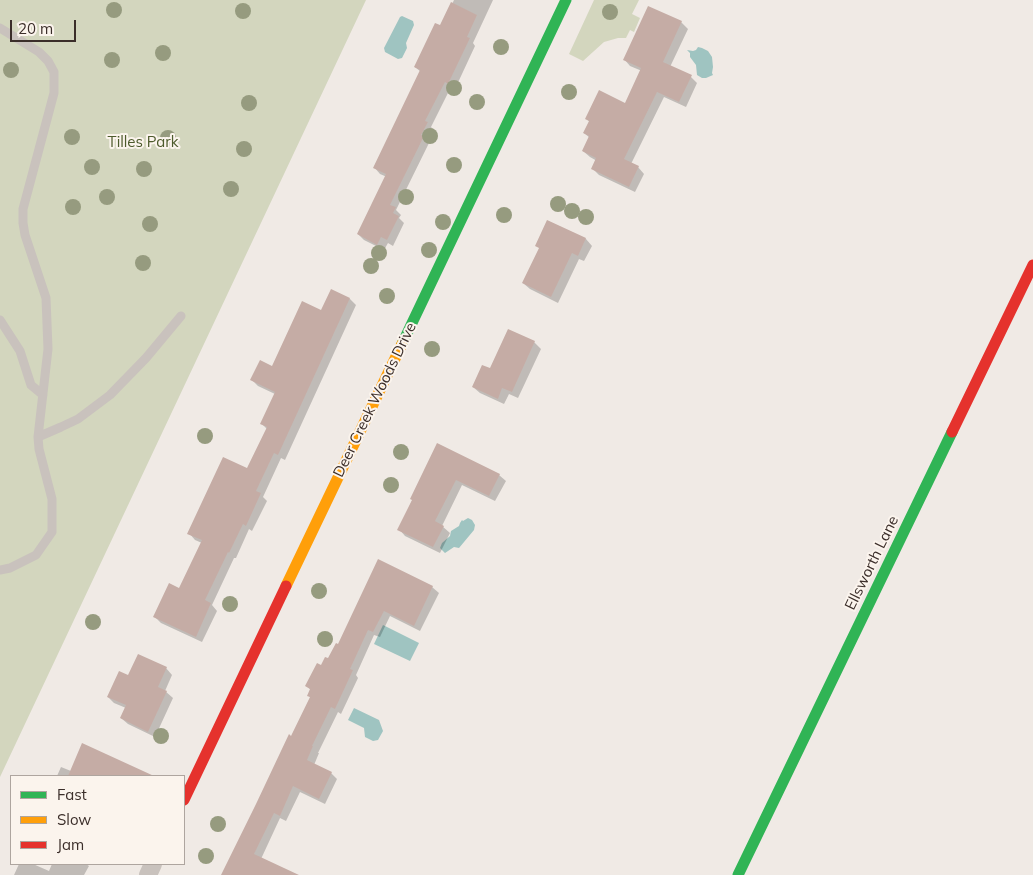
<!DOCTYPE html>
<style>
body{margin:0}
#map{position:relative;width:1033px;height:875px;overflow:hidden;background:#f0eae5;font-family:Mulish,sans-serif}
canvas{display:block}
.legend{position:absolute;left:10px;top:775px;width:175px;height:90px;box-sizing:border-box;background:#fbf4ed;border:1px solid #aea59f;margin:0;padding:6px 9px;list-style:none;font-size:15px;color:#3b2e2a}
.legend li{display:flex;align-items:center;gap:10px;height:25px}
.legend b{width:25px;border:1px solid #aea59f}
.scale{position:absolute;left:10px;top:20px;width:66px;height:22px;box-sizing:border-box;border:2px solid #3b2e2a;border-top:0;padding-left:6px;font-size:15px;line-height:18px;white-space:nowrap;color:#3b2e2a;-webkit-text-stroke:4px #fbf4ed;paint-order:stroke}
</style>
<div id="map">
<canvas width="1033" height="875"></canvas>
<ul class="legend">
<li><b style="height:6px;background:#30b455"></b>Fast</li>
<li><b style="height:6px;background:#ff9f0a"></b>Slow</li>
<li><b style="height:6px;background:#e5322d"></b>Jam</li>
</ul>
<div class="scale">20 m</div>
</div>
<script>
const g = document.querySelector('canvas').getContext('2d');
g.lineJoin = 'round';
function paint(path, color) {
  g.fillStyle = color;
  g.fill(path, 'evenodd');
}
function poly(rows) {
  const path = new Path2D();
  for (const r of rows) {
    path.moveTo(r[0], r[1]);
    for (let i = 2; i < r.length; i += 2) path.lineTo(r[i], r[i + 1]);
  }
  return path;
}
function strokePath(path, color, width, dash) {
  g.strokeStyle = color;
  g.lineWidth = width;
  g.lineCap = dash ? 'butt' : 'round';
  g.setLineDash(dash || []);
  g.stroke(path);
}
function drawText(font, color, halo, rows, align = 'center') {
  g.font = font + ' Mulish,sans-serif';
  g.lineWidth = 4;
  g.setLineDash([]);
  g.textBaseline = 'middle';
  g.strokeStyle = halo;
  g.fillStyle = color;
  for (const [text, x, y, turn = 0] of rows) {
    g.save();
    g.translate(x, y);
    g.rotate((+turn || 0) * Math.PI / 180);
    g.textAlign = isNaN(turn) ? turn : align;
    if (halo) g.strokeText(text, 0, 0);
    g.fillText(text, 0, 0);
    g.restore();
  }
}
const green = poly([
 [0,0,366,0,0,777],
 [594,0,639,0,632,14,640,18,634,32,630,30,626,38,618,38,604,42,583,61,569,54]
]);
const water = poly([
 [402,16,413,21,414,25,406,43,407,48,402,58,398,59,385,52,384,48,400,17],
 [698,47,702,48,708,51,712,57,713,67,712,73,713,75,706,78,702,78,697,75,696,65,690,57,690,53,687,50,693,51,696,50],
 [468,518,472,520,475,525,474,530,459,548,454,547,445,553,440,548,442,543,450,536,451,531,459,526,460,523,462,520,463,521],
 [383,625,419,643,410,661,374,644],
 [354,708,379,720,383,731,378,740,373,741,365,737,364,728,348,720]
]);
const shadow = poly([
 [454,0,493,0,473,43,475,46,455,89,451,87,431,127,433,129,427,141,429,143,396,210,401,215,399,218,404,223,393,246,388,243,384,250,364,240,358,234,387,177,380,174,374,167,421,72,415,67,441,27],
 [681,22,688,29,670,67,691,77,697,83,686,107,664,97,631,164,638,167,644,174,635,192,599,175,593,169,597,161,590,157,583,151,590,138,584,133,590,122,587,119,626,105,642,71,630,66,624,59],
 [548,221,586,239,592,246,584,261,579,259,558,303,530,289,523,283,540,249],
 [332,291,350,299,356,305,285,460,281,458,263,497,267,501,252,531,249,529,236,558,234,558,212,605,217,611,202,642,161,623,155,617,180,590,202,543,195,540,189,533,248,470,267,429,262,424,275,394,258,386,252,380,272,368,322,312],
 [509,330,534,342,541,349,518,398,509,394,504,404,480,393,473,387,491,370],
 [438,444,499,475,506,481,495,501,462,485,442,526,450,533,440,553,405,536,399,529],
 [379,561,432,587,439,593,420,631,390,616,380,637,374,635,356,675,358,678,341,714,338,712,318,753,319,753,314,765,331,773,337,779,325,804,300,792,286,821,280,818,261,859,289,875,222,875,311,698,308,695,311,690,307,686,322,666,329,660,338,646],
 [166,668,172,675,165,691,173,698,155,737,128,724,121,718,126,708,114,703,108,697,128,676],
 [61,767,71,771,135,772,133,776,57,776],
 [19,864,33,864,49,871,52,864,86,864,89,866,84,875,14,875]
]);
const building = poly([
 [451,2,477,15,467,37,470,38,448,84,445,82,425,121,428,122,421,135,424,136,390,205,396,207,393,213,399,216,387,240,381,237,377,245,357,234,386,174,373,168,420,70,414,67,435,23,440,25],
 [648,6,682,21,663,62,692,75,679,102,657,92,624,159,639,166,629,187,591,169,596,158,582,151,589,136,583,133,589,121,585,119,599,90,625,103,641,68,623,60],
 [547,220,586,238,578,256,572,253,551,297,522,283,539,248,535,246],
 [331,289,350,298,278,455,274,453,256,491,261,493,246,526,243,524,229,553,228,552,205,600,211,603,196,637,153,617,169,583,179,588,202,540,187,534,223,457,247,468,267,427,260,424,275,392,250,380,260,360,272,366,302,301,321,310],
 [508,329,535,341,512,392,502,388,498,399,472,387,482,365,490,368],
 [437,443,500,474,489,496,456,480,435,521,444,526,433,547,397,530,412,500,410,499],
 [378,559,433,586,414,626,384,611,373,632,368,630,350,669,353,670,335,709,331,707,312,746,313,746,307,760,332,772,319,799,293,786,280,816,274,813,254,854,299,875,221,875,256,804,289,734,291,736,310,697,307,696,310,689,305,686,317,663,321,665,325,657,328,658,336,643,338,644],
 [138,654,167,667,158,687,167,691,148,732,120,718,126,705,107,697,119,671,128,675],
 [82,743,154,776,68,776]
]);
const lane = poly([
 [0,28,39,52,48,61,54,72,54,93,23,209,23,223,25,235,46,298,48,349,38,437,39,449,52,499,52,532,36,555,10,568,0,570],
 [0,320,20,351,31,385,43,395],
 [38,437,61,427,78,419,110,395,146,358,181,316]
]);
const street = poly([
 [148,875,153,864]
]);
const fast = poly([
 [402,344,566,0],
 [738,875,952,432]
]);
const slow = poly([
 [286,586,402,344]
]);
const jam = poly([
 [952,432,1033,265],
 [184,800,286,586]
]);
const trees = [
 [114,10],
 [243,11],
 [610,12],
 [501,47],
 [163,53],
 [112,60],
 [11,70],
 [454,88],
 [569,92],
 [477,102],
 [249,103],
 [430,136],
 [72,137],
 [168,138],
 [244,149],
 [454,165],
 [92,167],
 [144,169],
 [231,189],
 [107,197],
 [406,197],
 [558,204],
 [73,207],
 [572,211],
 [504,215],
 [586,217],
 [443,222],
 [150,224],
 [429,250],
 [379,253],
 [143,263],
 [371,266],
 [387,296],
 [432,349],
 [205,436],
 [401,452],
 [391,485],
 [319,591],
 [230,604],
 [93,622],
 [325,639],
 [161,736],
 [218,824],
 [206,856]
];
const parkNames = [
 ["Tilles Park",143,142]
];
const streetNames = [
 ["Deer Creek Woods Drive",375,400,-64],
 ["Ellsworth Lane",872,563,-64]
];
paint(green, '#d3d6be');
paint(water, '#9fc4c1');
paint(shadow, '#0003');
paint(building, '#c5aca5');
strokePath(lane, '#c9c2bd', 9);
strokePath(street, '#c9c2bd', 18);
strokePath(fast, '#30b455', 11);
strokePath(slow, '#ff9f0a', 11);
strokePath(jam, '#e5322d', 11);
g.fillStyle = '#969b7f';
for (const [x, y] of trees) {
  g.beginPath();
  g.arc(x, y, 8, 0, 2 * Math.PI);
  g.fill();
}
drawText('15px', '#4d5b2c', '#fbf4ed', parkNames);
drawText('15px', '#3b2e2a', '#fbf4ed', streetNames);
</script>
